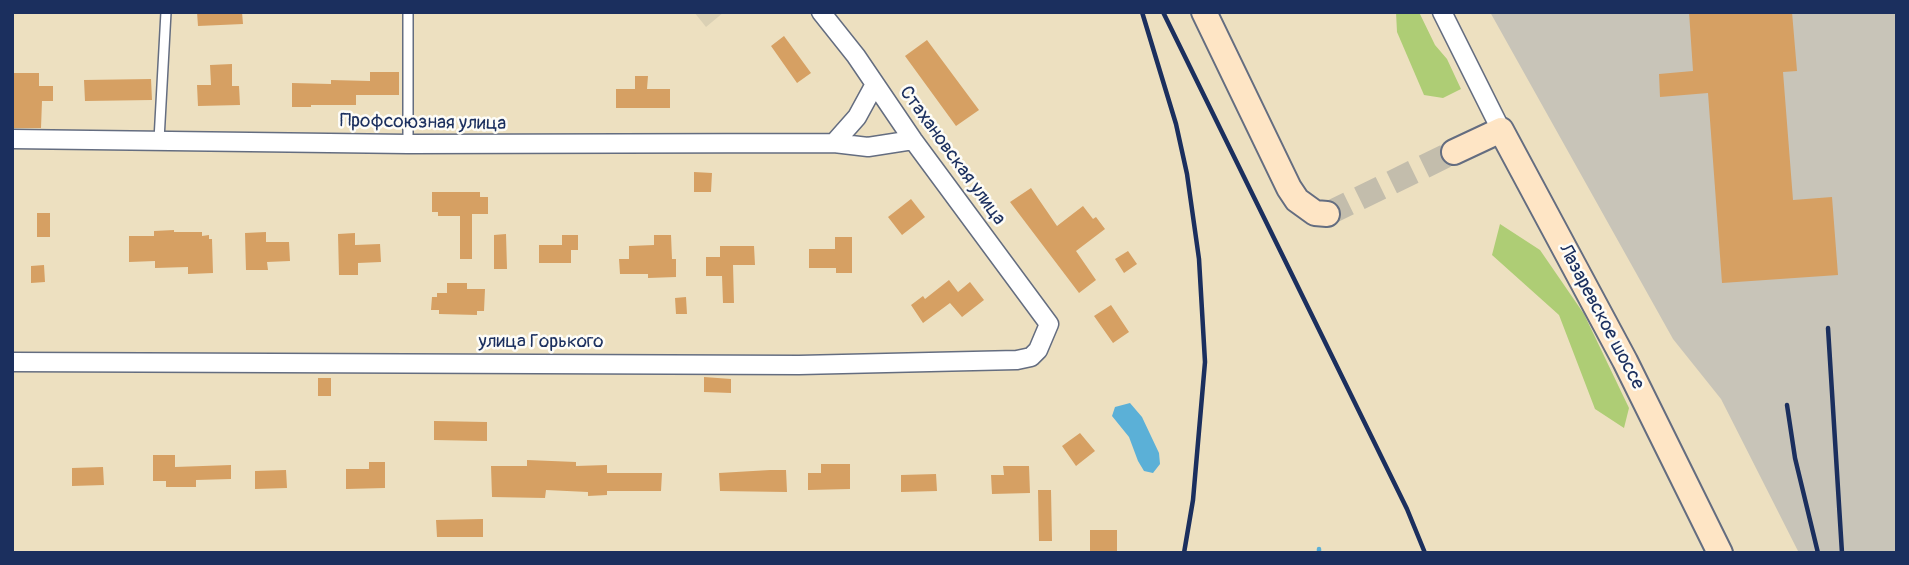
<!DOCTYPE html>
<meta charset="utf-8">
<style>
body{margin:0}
#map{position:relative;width:1909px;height:565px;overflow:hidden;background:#ede0c0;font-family:Pangolin,sans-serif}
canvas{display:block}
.frame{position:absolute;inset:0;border:14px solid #1b2f5e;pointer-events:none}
</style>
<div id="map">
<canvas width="1909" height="565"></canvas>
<div class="frame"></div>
</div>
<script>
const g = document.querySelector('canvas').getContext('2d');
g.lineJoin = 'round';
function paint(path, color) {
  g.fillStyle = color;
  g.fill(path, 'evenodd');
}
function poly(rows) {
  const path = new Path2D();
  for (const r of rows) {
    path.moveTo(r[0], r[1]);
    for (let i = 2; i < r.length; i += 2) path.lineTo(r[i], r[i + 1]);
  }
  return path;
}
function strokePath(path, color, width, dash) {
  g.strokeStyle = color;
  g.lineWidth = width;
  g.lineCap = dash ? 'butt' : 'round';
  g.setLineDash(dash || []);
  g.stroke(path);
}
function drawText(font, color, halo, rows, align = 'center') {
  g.font = font + ' Pangolin,sans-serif';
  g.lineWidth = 5;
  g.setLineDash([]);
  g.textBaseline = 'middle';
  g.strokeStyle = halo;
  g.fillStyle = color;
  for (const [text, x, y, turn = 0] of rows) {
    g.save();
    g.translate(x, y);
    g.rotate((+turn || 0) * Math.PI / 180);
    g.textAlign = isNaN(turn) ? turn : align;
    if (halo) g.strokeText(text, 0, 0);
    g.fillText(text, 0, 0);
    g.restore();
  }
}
const built = poly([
 [694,12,724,12,706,27]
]);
const industrial = poly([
 [1490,12,1897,12,1897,553,1799,553,1721,399,1673,339]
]);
const green = poly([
 [1396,12,1419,12,1435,45,1447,59,1461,89,1443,98,1424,95,1397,32],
 [1500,224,1540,250,1584,314,1629,408,1624,428,1595,409,1559,315,1492,255]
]);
const water = poly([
 [1130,403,1142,417,1159,453,1160,464,1153,473,1144,471,1138,461,1129,437,1112,416,1115,407]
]);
const stream = poly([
 [1319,553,1319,549]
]);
const building = poly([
 [197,12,242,12,243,24,198,26],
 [1689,12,1792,12,1797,71,1783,72,1793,200,1832,197,1838,275,1722,283,1708,93,1660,97,1659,74,1693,71],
 [784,36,811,73,797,83,771,46],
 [927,40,979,110,956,126,905,56],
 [232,64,232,86,239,86,240,105,198,106,197,85,211,85,210,65],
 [370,72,399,72,399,95,356,95,356,105,311,105,311,107,292,107,292,83,331,84,331,80,370,81],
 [12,73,39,73,39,86,53,86,53,101,42,101,41,128,12,128],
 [635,76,648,76,647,89,670,89,670,108,616,108,616,89,635,89],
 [151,79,152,100,85,101,84,80],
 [694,172,712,173,711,192,694,192],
 [1031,188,1057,226,1083,206,1093,219,1096,217,1105,229,1076,251,1096,280,1079,293,1010,202],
 [432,192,480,192,480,197,488,197,488,214,472,214,472,259,460,259,460,216,438,216,438,212,432,212],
 [911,199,925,217,902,235,888,217],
 [37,213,50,213,50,237,37,237],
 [174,230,174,232,202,232,202,236,209,235,209,239,212,239,213,273,188,274,188,267,155,268,155,261,129,262,129,236,154,236,154,231],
 [266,232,266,242,289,242,290,261,267,262,268,270,246,270,245,233],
 [355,233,355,245,380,244,381,262,358,263,358,275,339,275,338,234],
 [506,234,507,269,494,269,494,235],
 [562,235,578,235,578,250,571,250,571,263,539,263,539,245,562,245],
 [654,235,671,235,672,259,676,259,676,277,648,278,648,274,620,274,619,259,629,259,629,246,654,245],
 [835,237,852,237,852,273,836,273,836,268,809,268,809,249,835,249],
 [720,246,754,246,755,265,733,265,734,303,723,303,722,276,706,276,706,257,720,257],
 [1128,251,1137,264,1124,273,1115,259],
 [44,265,45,282,31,283,31,266],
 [949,280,958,292,970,282,984,300,962,317,950,303,923,323,911,305,923,296,925,299],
 [447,283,467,283,467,289,485,289,484,311,477,311,477,315,439,314,439,310,431,310,432,297,437,297,437,293,447,293],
 [686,297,687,314,676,314,675,298],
 [1111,305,1129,332,1113,343,1094,316],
 [704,377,731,379,731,393,704,392],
 [318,378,331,378,331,396,318,396],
 [434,421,487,422,487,441,434,440],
 [1080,433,1095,451,1076,466,1062,446],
 [153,455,175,455,175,467,231,465,231,479,196,480,196,487,166,487,166,481,153,481],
 [527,460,576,462,576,466,607,465,607,473,662,473,661,491,607,491,607,495,588,496,588,492,546,490,545,498,492,497,491,466,527,466],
 [369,462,385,462,385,488,346,489,346,469,369,469],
 [821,464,850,464,850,489,808,490,808,473,821,473],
 [1003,466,1029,466,1030,493,992,494,991,475,1004,475],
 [103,467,104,485,72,486,72,468],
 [286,470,287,488,255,489,255,471],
 [770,470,786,470,787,492,720,491,719,473],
 [936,474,937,491,901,492,901,475],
 [1038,490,1051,490,1052,541,1039,541],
 [483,519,483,537,437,537,436,520],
 [1090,530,1117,530,1117,551,1090,551]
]);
const secondaryTunnel = poly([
 [1327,214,1454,152]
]);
const lane = poly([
 [159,140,166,12],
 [408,144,408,12]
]);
const street = poly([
 [1442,12,1501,130],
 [12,139,408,144,834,143,868,147,913,140],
 [834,143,857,117,875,84],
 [12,362,799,365,1017,360,1031,357,1038,350,1049,324,913,140,856,56,821,12]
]);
const secondary = poly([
 [1204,12,1289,188,1297,200,1315,213,1327,214],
 [1454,152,1501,130,1625,361,1720,553]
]);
const rail = poly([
 [1142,12,1176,124,1187,174,1199,259,1205,362,1193,500,1184,553],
 [1163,12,1407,509,1425,553],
 [1828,328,1842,553],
 [1787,405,1795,458,1818,553]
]);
const streetNames = [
 ["Профсоюзная улица",423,123,1],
 ["Стахановская улица",952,156,54],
 ["Лазаревское шоссе",1601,317,62],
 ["улица Горького",541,342]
];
paint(built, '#dad0b4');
paint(industrial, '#c8c4b8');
paint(green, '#aecd75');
paint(water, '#5bb0d7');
strokePath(stream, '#5bb0d7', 4.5);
paint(building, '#d6a063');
strokePath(secondaryTunnel, '#c3bdac', 24, [24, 12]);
strokePath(lane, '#646d80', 12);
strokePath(street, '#646d80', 21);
strokePath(secondary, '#646d80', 28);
strokePath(lane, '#fff', 9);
strokePath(street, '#fff', 18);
strokePath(secondary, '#fee5c5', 24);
strokePath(rail, '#1b2f5e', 4.5);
drawText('19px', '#1b2f5e', '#fdfcf7', streetNames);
</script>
